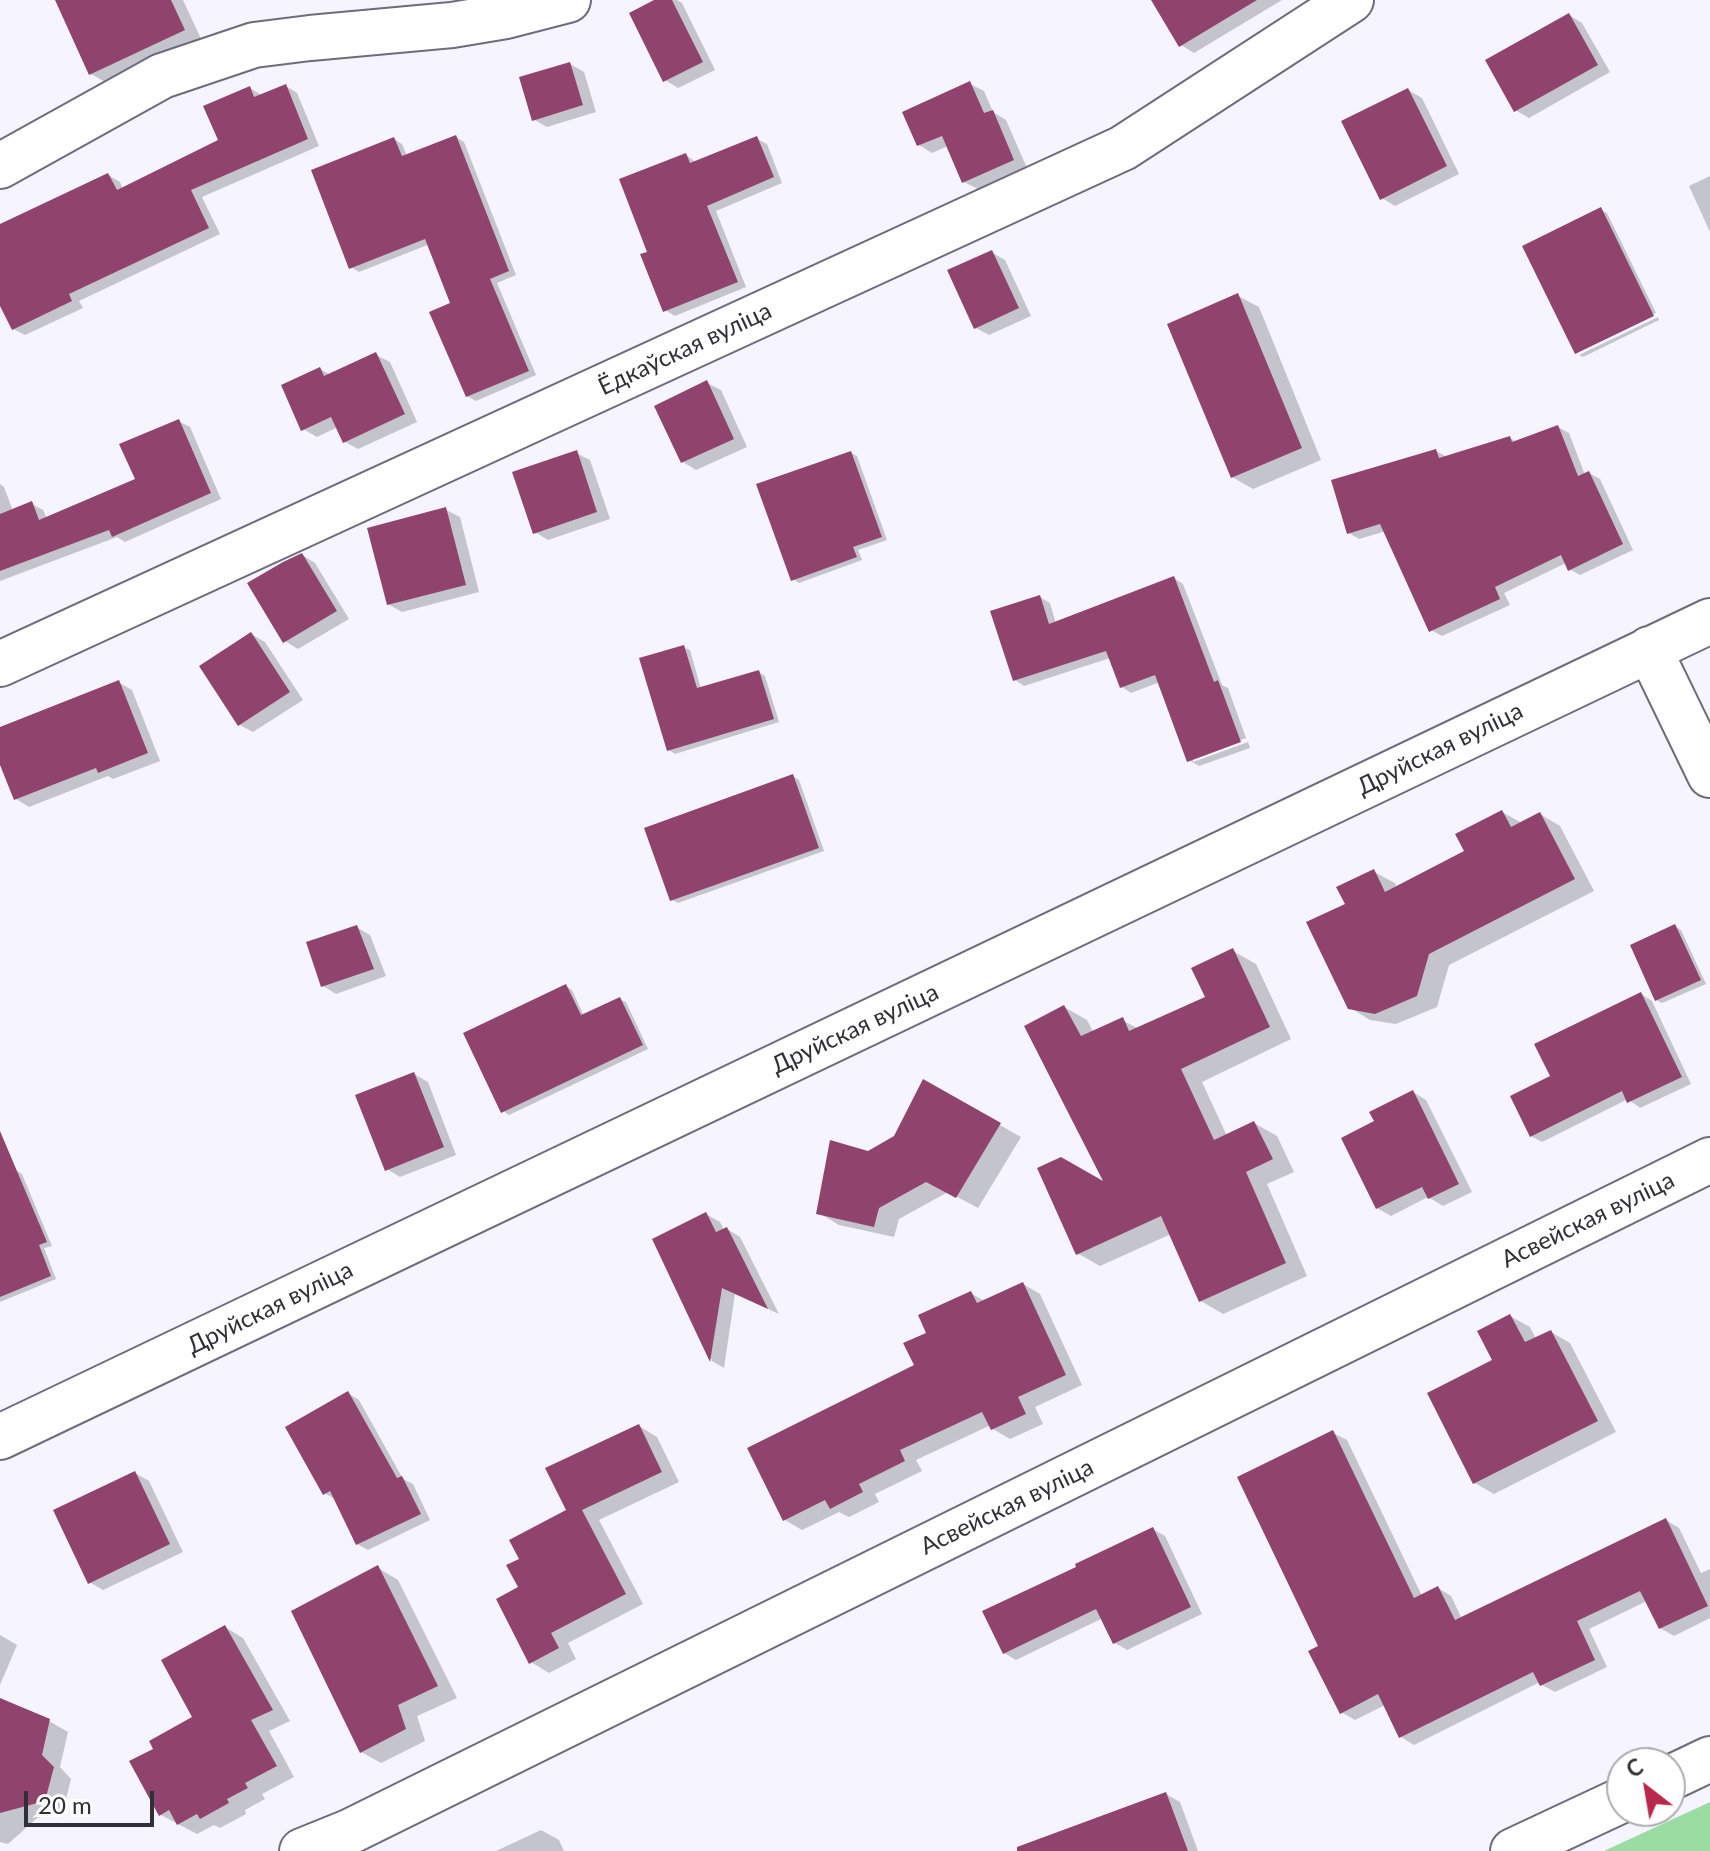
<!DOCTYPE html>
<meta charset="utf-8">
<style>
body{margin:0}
#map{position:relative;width:1710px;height:1851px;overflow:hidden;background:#f6f5ff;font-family:Lato,sans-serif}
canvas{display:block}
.north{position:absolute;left:1606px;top:1747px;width:80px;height:80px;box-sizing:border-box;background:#fff;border:2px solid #adacaf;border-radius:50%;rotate:329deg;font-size:22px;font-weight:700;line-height:32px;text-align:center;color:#313036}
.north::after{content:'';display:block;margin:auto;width:28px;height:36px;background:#b9284d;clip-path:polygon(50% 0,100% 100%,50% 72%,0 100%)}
.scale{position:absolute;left:24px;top:1791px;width:130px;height:36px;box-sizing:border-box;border:4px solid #313036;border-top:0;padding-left:10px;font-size:24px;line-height:28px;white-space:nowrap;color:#313036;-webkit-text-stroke:6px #fff;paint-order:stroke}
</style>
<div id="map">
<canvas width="1710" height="1851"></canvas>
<div class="north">С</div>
<div class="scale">20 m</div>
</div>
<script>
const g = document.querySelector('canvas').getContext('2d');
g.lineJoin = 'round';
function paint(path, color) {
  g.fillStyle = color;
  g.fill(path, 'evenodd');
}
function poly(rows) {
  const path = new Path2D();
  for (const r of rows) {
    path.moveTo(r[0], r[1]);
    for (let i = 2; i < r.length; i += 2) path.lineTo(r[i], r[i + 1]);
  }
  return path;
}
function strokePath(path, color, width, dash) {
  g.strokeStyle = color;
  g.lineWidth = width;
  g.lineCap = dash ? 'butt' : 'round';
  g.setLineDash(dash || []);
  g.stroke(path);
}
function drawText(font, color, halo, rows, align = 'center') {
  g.font = font + ' Lato,sans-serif';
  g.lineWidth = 8;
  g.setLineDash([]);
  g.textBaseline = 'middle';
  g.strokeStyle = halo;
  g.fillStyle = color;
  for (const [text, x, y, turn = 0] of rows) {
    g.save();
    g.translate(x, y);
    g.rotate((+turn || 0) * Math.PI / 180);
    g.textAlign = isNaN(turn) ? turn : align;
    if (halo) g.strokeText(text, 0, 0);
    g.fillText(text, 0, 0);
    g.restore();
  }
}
const green = poly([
 [1710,1802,1710,1851,1604,1851]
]);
const shadow = poly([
 [57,0,183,0,202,41,109,84,91,74],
 [658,0,677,0,682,3,715,70,678,88,665,80],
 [1154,0,1282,0,1194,53,1181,45],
 [1569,15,1582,23,1610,72,1529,118,1515,110],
 [570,64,584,72,596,112,547,127,533,119],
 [970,84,984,91,993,112,1006,120,1027,168,978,189,964,182,948,146,932,153,919,145],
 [286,86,297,93,319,146,202,197,220,234,79,301,83,308,25,335,13,329,0,301,0,226,108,175,120,182,123,189,221,141,250,88,263,96],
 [1408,90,1422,98,1459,174,1395,206,1382,198],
 [456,137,464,142,516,275,497,283,536,375,476,401,467,396,453,304,430,244,359,272,351,267,394,139,402,144,407,156],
 [757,139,767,144,782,183,716,211,746,287,675,316,665,310,650,253,686,155,697,163],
 [1710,176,1710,232,1689,186],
 [1601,210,1607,213,1656,313,1578,351,1578,354,1577,353],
 [991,252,1005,260,1031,316,989,335,976,328],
 [1238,296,1259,307,1321,460,1253,489,1232,477],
 [1658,317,1659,320,1583,357,1579,355],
 [376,355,390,362,417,422,358,449,345,442,338,427,317,437,303,429,320,369,331,375],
 [707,383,721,390,747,447,696,470,683,462],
 [178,421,190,427,221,499,125,542,117,537,0,581,0,484,4,487,13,511,32,504,43,510,47,519,137,480],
 [1558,427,1569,433,1585,475,1589,473,1600,479,1633,550,1580,575,1569,569,1566,563,1504,593,1510,605,1442,636,1431,630,1386,531,1359,539,1349,533,1436,451,1447,457,1510,438,1517,442],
 [576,453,590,460,610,519,548,540,535,532],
 [851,453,857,456,887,540,858,550,862,560,799,583,793,579],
 [446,510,460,517,479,592,402,612,388,604],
 [302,555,315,563,349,619,298,649,285,641],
 [1174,578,1183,584,1222,685,1228,688,1246,738,1193,758,1193,762,1248,742,1250,748,1199,766,1189,760,1160,682,1131,693,1122,687,1110,658,1024,686,1015,680,1040,597,1050,603,1056,624],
 [251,634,265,642,303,700,253,732,240,725],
 [683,647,690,650,701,689,759,672,765,676,779,722,675,754,669,750],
 [118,682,132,690,160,761,113,779,108,776,29,807,16,799,0,759,0,729],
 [793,776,799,780,824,851,678,903,672,900],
 [1502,812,1522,823,1540,814,1560,826,1594,891,1449,965,1437,1007,1396,1024,1370,1020,1349,1007,1347,905,1374,872,1395,883,1397,888,1467,852],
 [1675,926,1681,930,1706,984,1662,1003,1656,1000],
 [356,927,370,935,386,976,336,994,323,986],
 [1233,951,1256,964,1291,1039,1202,1082,1227,1136,1254,1123,1277,1136,1294,1172,1267,1184,1307,1276,1223,1314,1201,1301,1171,1234,1100,1266,1077,1253,1108,1186,1064,1007,1087,1020,1094,1033,1122,1020,1139,1029,1208,998],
 [566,986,572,990,584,1016,619,999,626,1002,648,1049,509,1115,503,1111],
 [1641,994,1652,1001,1691,1084,1640,1108,1628,1099,1542,1142,1531,1136,1552,1077],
 [414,1074,428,1082,456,1155,400,1177,387,1169],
 [924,1082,1021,1137,978,1208,948,1192,899,1219,894,1237,839,1225,819,1213,868,1153,896,1137],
 [1413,1092,1426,1100,1472,1192,1443,1206,1428,1197,1391,1216,1377,1208,1376,1122],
 [0,1134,16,1170,22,1174,52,1246,44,1248,56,1279,0,1302],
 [706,1214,720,1222,724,1230,727,1229,740,1237,779,1314,735,1294,724,1368,712,1361,655,1240],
 [1023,1284,1040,1294,1082,1385,1035,1407,1043,1424,1010,1439,993,1429,991,1425,916,1460,922,1471,875,1494,879,1502,849,1517,839,1512,802,1530,785,1520,916,1366,929,1334,970,1293,985,1301],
 [1510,1316,1530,1327,1536,1339,1551,1332,1570,1343,1616,1432,1494,1494,1475,1483,1494,1361],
 [348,1393,359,1400,403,1479,413,1484,430,1520,368,1550,357,1544,335,1499,324,1493],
 [639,1426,657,1437,679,1482,599,1520,643,1604,568,1643,576,1659,549,1673,531,1662,520,1588,522,1560,568,1511],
 [1333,1433,1347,1440,1422,1596,1438,1588,1451,1596,1462,1619,1666,1520,1679,1528,1701,1573,1710,1569,1710,1618,1674,1636,1660,1628,1647,1601,1589,1629,1607,1667,1555,1692,1542,1685,1540,1682,1414,1745,1401,1737,1385,1705,1355,1720,1341,1712,1321,1647],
 [135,1473,149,1481,183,1552,103,1590,89,1582],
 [1153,1529,1165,1536,1202,1614,1127,1650,1115,1643,1103,1618,1016,1660,1004,1653,1079,1568],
 [378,1568,398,1580,457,1698,417,1716,425,1741,381,1763,361,1752],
 [225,1627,243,1638,290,1721,269,1731,294,1777,262,1794,265,1799,245,1810,246,1814,220,1828,214,1825,197,1834,161,1815,156,1750,195,1717],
 [0,1635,17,1645,0,1685],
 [0,1700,49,1721,68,1732,60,1767,71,1779,63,1811,37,1818,8,1844,0,1842],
 [1166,1794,1180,1802,1198,1851,1052,1851],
 [541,1830,559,1840,564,1851,496,1851]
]);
const building = poly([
 [55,0,171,0,185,30,89,75],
 [654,0,672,0,703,62,663,82,629,13],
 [1151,0,1257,0,1179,47],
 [1569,13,1598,65,1514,112,1485,60],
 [570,62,583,105,532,121,519,77],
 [970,81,984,113,993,110,1014,160,962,183,942,136,917,146,902,112],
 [286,84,308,139,191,190,209,228,69,294,72,301,12,330,0,306,0,224,108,173,117,190,218,140,203,106,250,86,254,97],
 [1408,88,1447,166,1380,200,1341,121],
 [456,135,509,271,490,279,529,371,466,397,429,312,450,303,425,239,349,269,311,170,394,137,402,156],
 [757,136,774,177,707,206,738,282,663,312,640,254,647,252,619,179,686,153,690,163],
 [1601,207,1654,316,1575,354,1522,246],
 [992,250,1019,308,974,329,947,270],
 [1238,293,1302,448,1231,478,1167,324],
 [376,352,405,414,343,443,331,417,301,431,281,385,320,367,324,376],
 [707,380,734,439,681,463,654,406],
 [179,419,211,493,112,537,109,530,0,571,0,514,32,501,39,520,135,479,119,444],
 [1558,425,1578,476,1589,471,1623,544,1568,571,1561,555,1495,587,1500,599,1429,632,1380,524,1347,534,1331,480,1436,449,1439,458,1510,436,1512,442],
 [577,450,597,512,533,534,512,472],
 [851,451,882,537,853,547,857,557,791,581,756,484],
 [446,507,466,585,387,605,367,528],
 [302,553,337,611,283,643,247,583,283,562],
 [1174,576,1214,682,1218,680,1241,742,1187,762,1155,675,1120,688,1106,651,1013,681,990,611,1040,595,1049,624],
 [251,632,290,692,238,726,199,666],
 [684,645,697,688,759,670,774,719,667,751,639,658],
 [119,680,148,753,98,773,96,768,14,800,0,765,0,727],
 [793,774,819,848,670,901,644,828],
 [1502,810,1511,827,1540,812,1575,879,1429,954,1417,996,1375,1014,1348,1009,1306,922,1345,904,1336,887,1374,869,1385,892,1464,851,1455,834],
 [1675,924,1701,980,1655,1001,1630,945],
 [357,925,374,969,321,987,306,942],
 [1233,948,1270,1027,1181,1069,1214,1140,1254,1121,1273,1159,1246,1172,1286,1263,1199,1302,1161,1216,1076,1255,1037,1168,1061,1157,1103,1181,1024,1026,1064,1005,1081,1036,1123,1017,1129,1031,1205,997,1191,968],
 [566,984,581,1015,620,997,643,1045,501,1113,463,1033],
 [1641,992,1682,1077,1627,1103,1622,1091,1530,1137,1510,1096,1550,1076,1534,1044],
 [414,1072,444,1147,385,1171,355,1095],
 [923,1079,1001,1123,956,1198,926,1182,879,1208,874,1227,816,1214,830,1140,868,1151,894,1136],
 [1413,1090,1459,1184,1428,1199,1422,1187,1376,1209,1341,1138,1374,1121,1369,1112],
 [0,1131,47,1242,39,1245,51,1276,0,1297],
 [706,1212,716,1232,727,1227,768,1309,722,1288,710,1362,652,1239],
 [1023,1282,1066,1375,1018,1397,1026,1414,991,1430,982,1412,900,1450,905,1461,859,1484,863,1492,830,1509,825,1500,783,1521,747,1448,914,1365,903,1343,926,1333,918,1315,971,1291,977,1303],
 [1510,1314,1525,1342,1551,1330,1598,1421,1473,1484,1427,1393,1492,1360,1477,1331],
 [348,1391,397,1478,402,1476,421,1514,356,1545,330,1491,323,1495,285,1427],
 [639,1424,662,1472,582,1510,626,1594,551,1633,559,1648,529,1664,496,1599,518,1587,506,1565,519,1559,509,1540,566,1510,545,1468],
 [1333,1430,1414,1598,1438,1586,1455,1620,1666,1518,1708,1606,1659,1629,1640,1591,1577,1621,1595,1660,1540,1686,1533,1672,1399,1738,1378,1694,1340,1714,1308,1651,1318,1646,1237,1477],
 [135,1471,170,1544,88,1584,53,1510],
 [1153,1527,1191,1607,1113,1644,1096,1609,1003,1654,982,1611,1076,1567,1075,1564],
 [378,1565,438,1686,398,1705,406,1729,360,1753,291,1611],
 [225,1625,273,1710,251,1720,277,1766,245,1783,248,1788,227,1799,229,1803,200,1819,197,1814,177,1825,169,1810,159,1816,129,1761,153,1749,149,1741,192,1717,161,1660],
 [0,1698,50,1719,42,1755,54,1767,45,1801,0,1813],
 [1166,1792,1188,1851,1017,1851,1017,1847]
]);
const street = poly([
 [0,166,162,76,254,45,310,38,452,25,506,16,568,0],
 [1649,649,1710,775],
 [0,664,1123,148,1351,0],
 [0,1437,1710,621],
 [1670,1778,1710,1759],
 [302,1851,349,1832,1710,1160],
 [1513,1851,1622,1800]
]);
const streetNames = [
 ["Ёдкаўская вуліца",685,349,-25],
 ["Друйская вуліца",1440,749,-26],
 ["Друйская вуліца",855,1029,-25],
 ["Асвейская вуліца",1588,1220,-26],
 ["Друйская вуліца",270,1308,-26],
 ["Асвейская вуліца",1007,1507,-26]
];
paint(green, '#9adca1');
paint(shadow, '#0003');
paint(building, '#90446d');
strokePath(street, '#6d6c7a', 48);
strokePath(street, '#fff', 44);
drawText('24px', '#313036', '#fff', streetNames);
</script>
